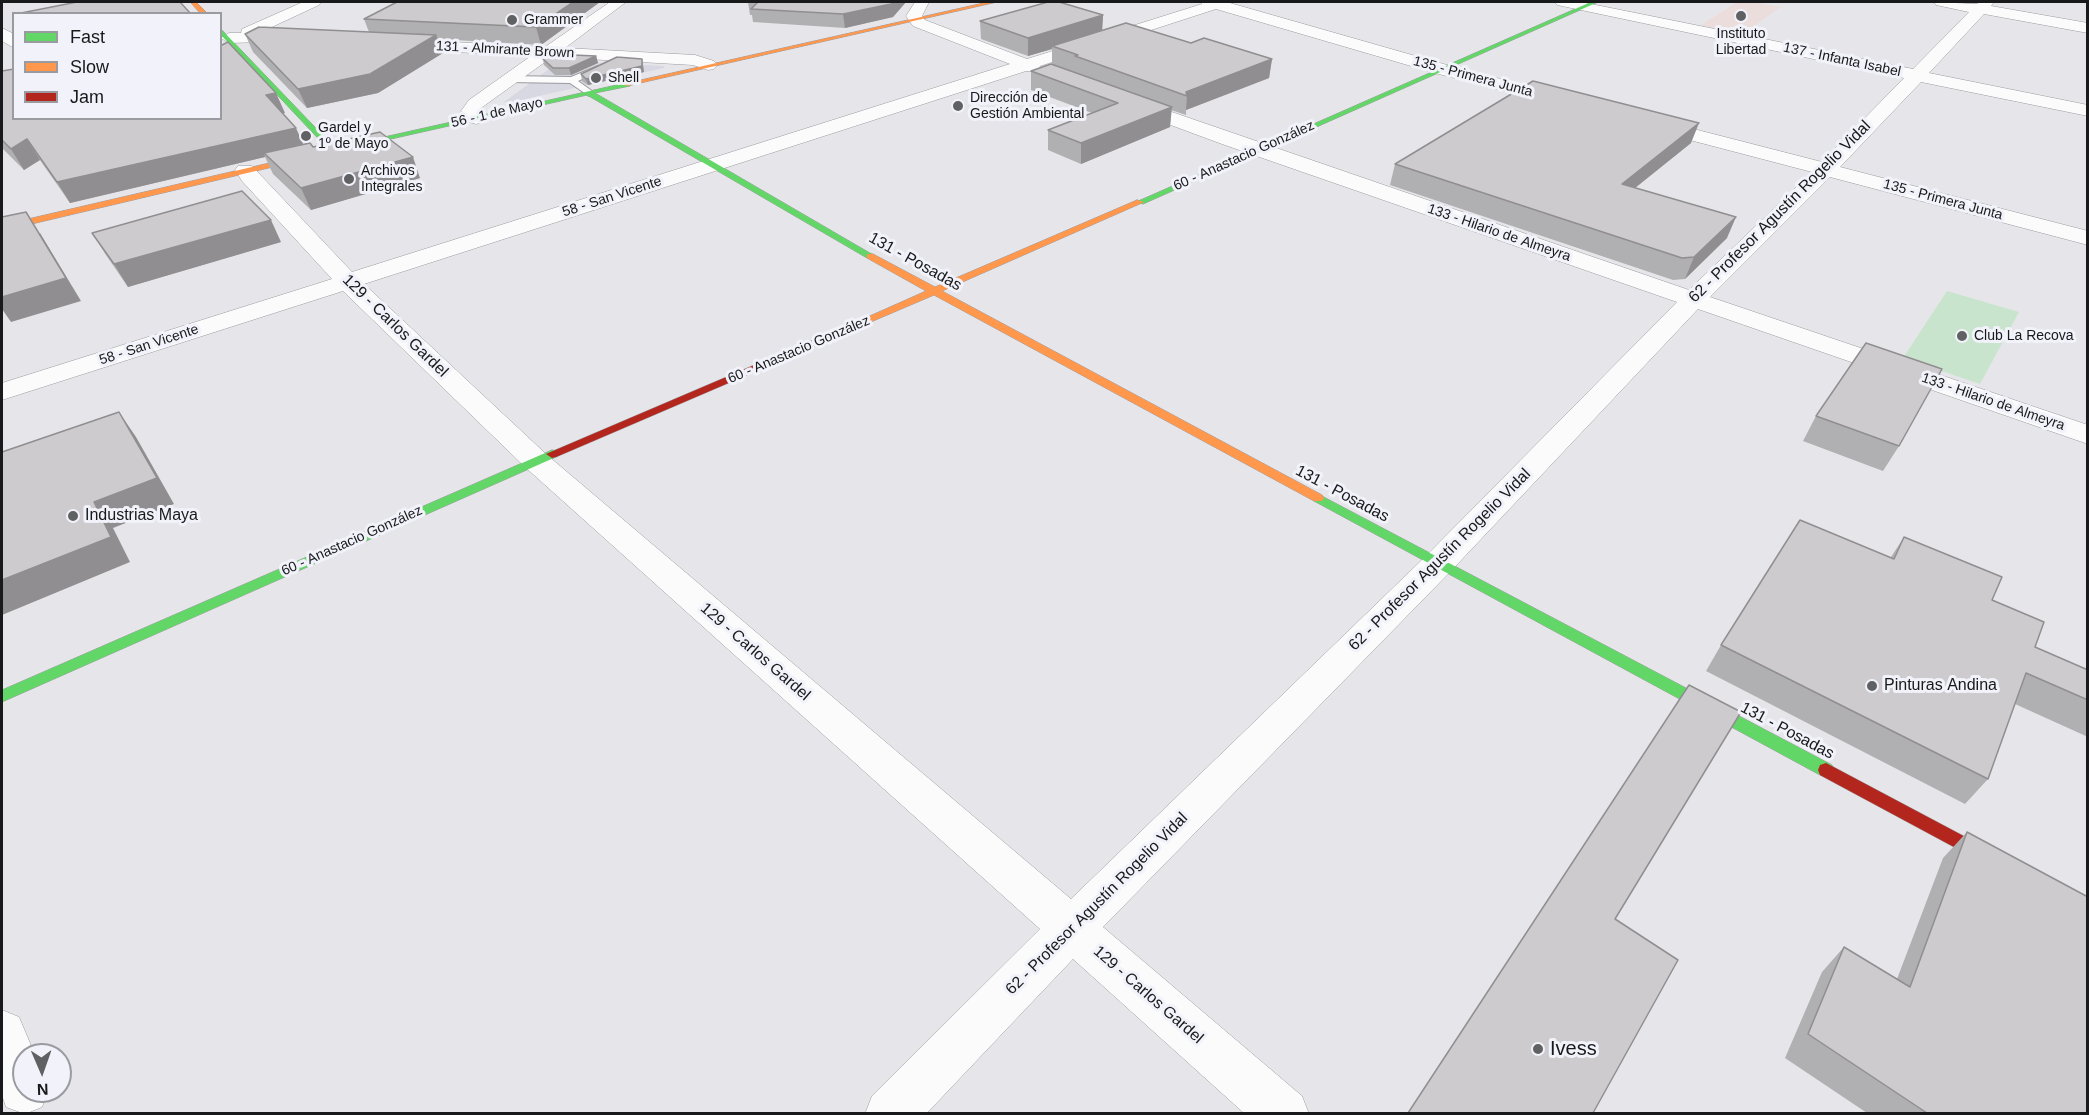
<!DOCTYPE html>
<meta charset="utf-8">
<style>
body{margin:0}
#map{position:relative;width:2089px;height:1115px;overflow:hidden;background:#e6e6ea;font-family:Arial,sans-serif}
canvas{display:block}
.frame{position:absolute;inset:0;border:3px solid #18191b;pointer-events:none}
.legend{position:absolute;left:12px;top:12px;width:210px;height:108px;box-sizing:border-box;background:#f1f2fa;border:2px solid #9a9ba1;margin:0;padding:8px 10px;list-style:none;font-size:18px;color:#18191b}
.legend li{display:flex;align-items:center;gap:12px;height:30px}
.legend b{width:30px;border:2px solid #9a9ba1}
.north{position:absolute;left:12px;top:1043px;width:60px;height:60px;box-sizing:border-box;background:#f1f2fa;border:2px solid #9a9ba1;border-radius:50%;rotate:178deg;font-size:16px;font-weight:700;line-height:24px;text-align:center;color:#18191b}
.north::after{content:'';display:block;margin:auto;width:21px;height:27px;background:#606163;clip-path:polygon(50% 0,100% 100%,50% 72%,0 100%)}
</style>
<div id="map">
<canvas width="2089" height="1115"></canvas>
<div class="frame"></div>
<ul class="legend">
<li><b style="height:8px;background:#63d668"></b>Fast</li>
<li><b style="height:8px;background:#ff974d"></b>Slow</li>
<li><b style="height:8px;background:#b3261e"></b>Jam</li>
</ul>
<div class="north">N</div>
</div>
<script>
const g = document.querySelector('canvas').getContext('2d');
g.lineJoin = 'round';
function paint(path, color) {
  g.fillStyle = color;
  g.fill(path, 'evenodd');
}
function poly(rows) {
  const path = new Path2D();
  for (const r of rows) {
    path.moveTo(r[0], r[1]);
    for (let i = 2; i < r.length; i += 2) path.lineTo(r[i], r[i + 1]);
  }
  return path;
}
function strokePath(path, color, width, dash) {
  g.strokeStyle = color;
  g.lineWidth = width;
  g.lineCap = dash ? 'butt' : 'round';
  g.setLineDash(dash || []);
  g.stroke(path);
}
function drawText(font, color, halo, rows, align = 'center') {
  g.font = font + ' Arial,sans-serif';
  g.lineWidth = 6;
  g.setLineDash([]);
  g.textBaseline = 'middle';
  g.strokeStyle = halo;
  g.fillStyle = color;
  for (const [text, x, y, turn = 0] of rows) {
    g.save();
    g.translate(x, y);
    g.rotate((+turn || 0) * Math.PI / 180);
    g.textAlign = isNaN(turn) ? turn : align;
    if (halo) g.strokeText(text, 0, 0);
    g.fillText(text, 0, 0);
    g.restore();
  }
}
const built = poly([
 [568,61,664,66,664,68,508,103,504,102,557,63]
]);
const education = poly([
 [1737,2,1751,2,1781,7,1743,34,1701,25]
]);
const green = poly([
 [1947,291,2019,312,1980,384,1903,358]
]);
const lane = poly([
 [598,66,605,68,578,81,592,91,592,95,589,96,570,83,508,82,504,79,508,76,571,77,598,66]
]);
const street = poly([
 [303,2,321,2,319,5,259,33,291,33,299,38,297,41,229,43,221,38,229,33,241,33,242,29,303,2],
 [610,2,626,2,565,48,695,55,714,61,717,65,714,69,708,70,693,65,552,57,481,108,480,111,485,118,483,122,476,124,469,122,461,111,469,100,531,56,397,49,389,44,397,39,545,47,610,2],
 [915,2,929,2,922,16,925,20,1027,59,1202,4,1201,2,1230,2,1230,3,1447,65,1569,97,1572,101,1569,105,1563,106,1557,105,1435,73,1216,9,1040,66,1038,71,1026,71,364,284,547,455,1071,899,1426,556,1677,302,1222,144,1122,107,1119,103,1122,99,1134,99,1689,290,1812,172,1644,128,1642,124,1644,120,1651,118,1822,162,1904,78,1562,6,1557,5,1555,2,1581,2,1913,69,1969,12,1936,5,1934,2,1977,4,1979,2,1994,2,1991,6,2088,23,2088,33,1984,14,1929,73,2088,105,2088,116,1921,82,1840,167,2088,231,2088,245,1830,177,1710,297,2088,425,2088,444,1698,309,1450,572,1103,927,1302,1096,1309,1114,1245,1114,1073,959,926,1114,865,1114,872,1096,1040,929,525,467,343,291,2,400,2,383,332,279,242,181,235,170,238,166,252,166,352,272,1010,64,913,26,906,16,915,2],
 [2,28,14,34,14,48,2,41,2,28],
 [2,1010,19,1017,35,1055,24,1055,24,1091,48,1091,42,1107,25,1114,6,1107,2,1095,2,1010]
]);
const fast = poly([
 [1591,2,1598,2,1143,204,1136,202,1591,2],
 [220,28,335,148,630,82,630,86,595,93,875,256,867,258,587,95,275,165,275,161,328,149,220,34,220,28],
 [552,450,556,451,558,454,556,457,2,702,2,690,552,450],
 [1318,494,1832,765,1834,770,1832,775,1826,777,1820,775,1314,501,1312,498,1314,495,1318,494]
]);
const slow = poly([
 [190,2,196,2,208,14,201,14,190,2],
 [988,2,997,2,627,86,623,84,988,2],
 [278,161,282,163,281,165,2,231,2,225,278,161],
 [1137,200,1144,202,942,291,1322,495,1324,498,1322,501,1314,501,934,295,845,333,837,333,836,331,926,291,867,258,867,254,873,254,935,287,1137,200]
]);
const jam = poly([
 [841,328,845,329,845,333,556,457,552,458,546,454,841,328],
 [1826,763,2005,858,2008,863,2005,868,1999,871,1993,868,1820,775,1818,770,1820,765,1826,763]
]);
const wall = poly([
 [600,2,541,45,438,39,443,53,378,93,307,108,253,52,245,34,369,32,364,19],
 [748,2,906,2,893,17,845,28,753,22,752,15,750,15],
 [1103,15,1102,30,1191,43,1272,59,1269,78,1186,110,1186,115,1171,110,1170,127,1081,164,1048,150,1048,130,1092,113,1031,90,1031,71,1052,64,1052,49,1028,56,981,39,980,21],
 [596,56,598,63,571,75,555,75,544,65,543,59],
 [643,65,644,72,588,85,582,81,581,74],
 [2,71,285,113,282,113,303,144,420,178,311,210,273,174,265,157,70,203,40,160,24,170,2,148],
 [1691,143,1635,188,1727,238,1685,279,1673,280,1390,185,1395,164],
 [92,233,281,242,128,287,106,255],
 [1816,416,1899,446,1883,471,1803,441],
 [1904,537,1992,600,2035,647,2088,670,2088,737,2015,704,1988,779,1965,804,1706,671,1721,645,1891,557],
 [1967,832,2088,1113,1867,1113,1785,1058,1822,972,1844,947,1897,979,1943,858]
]);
const shadedWall = poly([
 [573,2,600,2,541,45,536,27],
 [893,2,906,2,893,17,845,28,843,14],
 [1103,15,1102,33,1052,46,1052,49,1028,56,1028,38],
 [436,35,443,53,378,93,307,108,298,89],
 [596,56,598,63,571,75,569,68],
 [642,59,644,72,588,85,586,79],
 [1272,59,1269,78,1186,110,1187,96,1186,92],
 [276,93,285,113,274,115,266,95],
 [1172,107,1170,127,1081,164,1081,143],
 [1699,123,1691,143,1615,204,1622,184],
 [296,128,305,148,264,153,265,157,70,203,57,182],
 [27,139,40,160,24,170,11,149],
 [413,157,420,178,311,210,301,188],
 [1736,217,1727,238,1685,279,1694,257],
 [271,220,281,242,128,287,114,264],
 [40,233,81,301,11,322,2,309,2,297],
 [119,412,136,437,174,504,113,528,130,562,2,615,2,580]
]);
const building = poly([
 [77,2,180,2,191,14,16,14,77,2],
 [397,2,573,2,536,27,364,19,397,2],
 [748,2,893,2,891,4,843,14,751,9,758,2,748,2],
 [1048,2,1059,2,1103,15,1028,38,980,21,1048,2],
 [1126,23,1191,43,1204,38,1272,59,1186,92,1187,96,1075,56,1078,55,1052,46,1126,23],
 [259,27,436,35,370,74,298,89,245,34,259,27],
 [228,42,276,93,266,95,296,128,57,182,27,139,11,149,2,140,2,71,14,69,14,118,220,118,220,46,228,42],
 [550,54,596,56,569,68,553,68,543,59,550,54],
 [617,57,642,59,642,66,586,79,581,74,617,57],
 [1051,64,1172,107,1081,143,1048,130,1118,103,1031,71,1051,64],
 [1533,81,1699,123,1622,184,1736,217,1694,257,1682,258,1395,164,1533,81],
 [380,132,413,157,301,188,264,153,310,143,313,147,380,132],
 [242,191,271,220,114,264,92,233,242,191],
 [26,212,66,278,2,297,2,217,26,212],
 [1866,343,1942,369,1899,446,1816,416,1866,343],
 [119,412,157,478,94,502,111,537,2,580,2,452,119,412],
 [1800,520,1894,559,1904,537,2002,577,1992,600,2044,622,2035,647,2088,670,2088,700,2026,673,1988,779,1721,645,1800,520],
 [1689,685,1741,712,1615,919,1678,960,1593,1113,1408,1113,1689,685],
 [1967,832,2088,897,2088,1113,1927,1113,1808,1034,1844,947,1910,987,1967,832]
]);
const markers = [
 [1741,16,6,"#606163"],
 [512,20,6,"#606163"],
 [596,78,6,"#606163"],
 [958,106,6,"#606163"],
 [306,136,6,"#606163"],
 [349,179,6,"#606163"],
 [1962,336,6,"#606163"],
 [73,516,6,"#606163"],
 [1872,686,6,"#606163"],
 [1538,1049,6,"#606163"]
];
const farPoinames = [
 ["Grammer",524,20],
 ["Instituto",1741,34,"center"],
 ["Libertad",1741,50,"center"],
 ["Shell",608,78],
 ["Dirección de",970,98],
 ["Gestión Ambiental",970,114],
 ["Gardel y",318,128],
 ["1º de Mayo",318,144],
 ["Archivos",361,171],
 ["Integrales",361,187],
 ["Club La Recova",1974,336]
];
const farStreetnames = [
 ["131 - Almirante Brown",505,50,3],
 ["137 - Infanta Isabel",1842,60,12],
 ["135 - Primera Junta",1473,77,15],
 ["56 - 1 de Mayo",497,113,-13],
 ["60 - Anastacio González",1244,156,-24],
 ["58 - San Vicente",612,197,-18],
 ["135 - Primera Junta",1943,200,15],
 ["133 - Hilario de Almeyra",1499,233,19],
 ["58 - San Vicente",149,345,-18],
 ["60 - Anastacio González",799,350,-23],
 ["133 - Hilario de Almeyra",1993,402,19],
 ["60 - Anastacio González",352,541,-24]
];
const streetNames = [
 ["62 - Profesor Agustín Rogelio Vidal",1780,212,-45],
 ["131 - Posadas",915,262,29],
 ["129 - Carlos Gardel",395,326,44],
 ["131 - Posadas",1342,494,28],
 ["62 - Profesor Agustín Rogelio Vidal",1440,560,-45],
 ["129 - Carlos Gardel",755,652,41],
 ["131 - Posadas",1787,731,28],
 ["62 - Profesor Agustín Rogelio Vidal",1097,904,-45],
 ["129 - Carlos Gardel",1148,995,41]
];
const poiNames = [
 ["Industrias Maya",85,516],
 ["Pinturas Andina",1884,686]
];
const nearPoinames = [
 ["Ivess",1550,1049]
];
paint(built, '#d8d8e3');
paint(education, '#ebdddc');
paint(green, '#c9e4cc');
strokePath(lane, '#9b9b9f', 2);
strokePath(street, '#9b9b9f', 1);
strokePath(fast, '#9b9b9f', 1);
strokePath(slow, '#9b9b9f', 1);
strokePath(jam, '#9b9b9f', 1);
paint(lane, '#fbfbfc');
paint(street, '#fbfbfc');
paint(fast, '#63d668');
paint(slow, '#ff974d');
paint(jam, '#b3261e');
paint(wall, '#b0afb1');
paint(shadedWall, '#908e90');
paint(building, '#cdcbce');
strokePath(building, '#908e90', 1.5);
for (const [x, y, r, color] of markers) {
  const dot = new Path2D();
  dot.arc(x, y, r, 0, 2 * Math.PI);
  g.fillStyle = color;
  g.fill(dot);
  strokePath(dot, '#f1f2fa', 2);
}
drawText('14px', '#18191b', '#f1f2fa', farPoinames, 'left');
drawText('14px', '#18191b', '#f1f2fa', farStreetnames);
drawText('16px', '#18191b', '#f1f2fa', streetNames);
drawText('16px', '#18191b', '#f1f2fa', poiNames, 'left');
drawText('20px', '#18191b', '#f1f2fa', nearPoinames, 'left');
</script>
